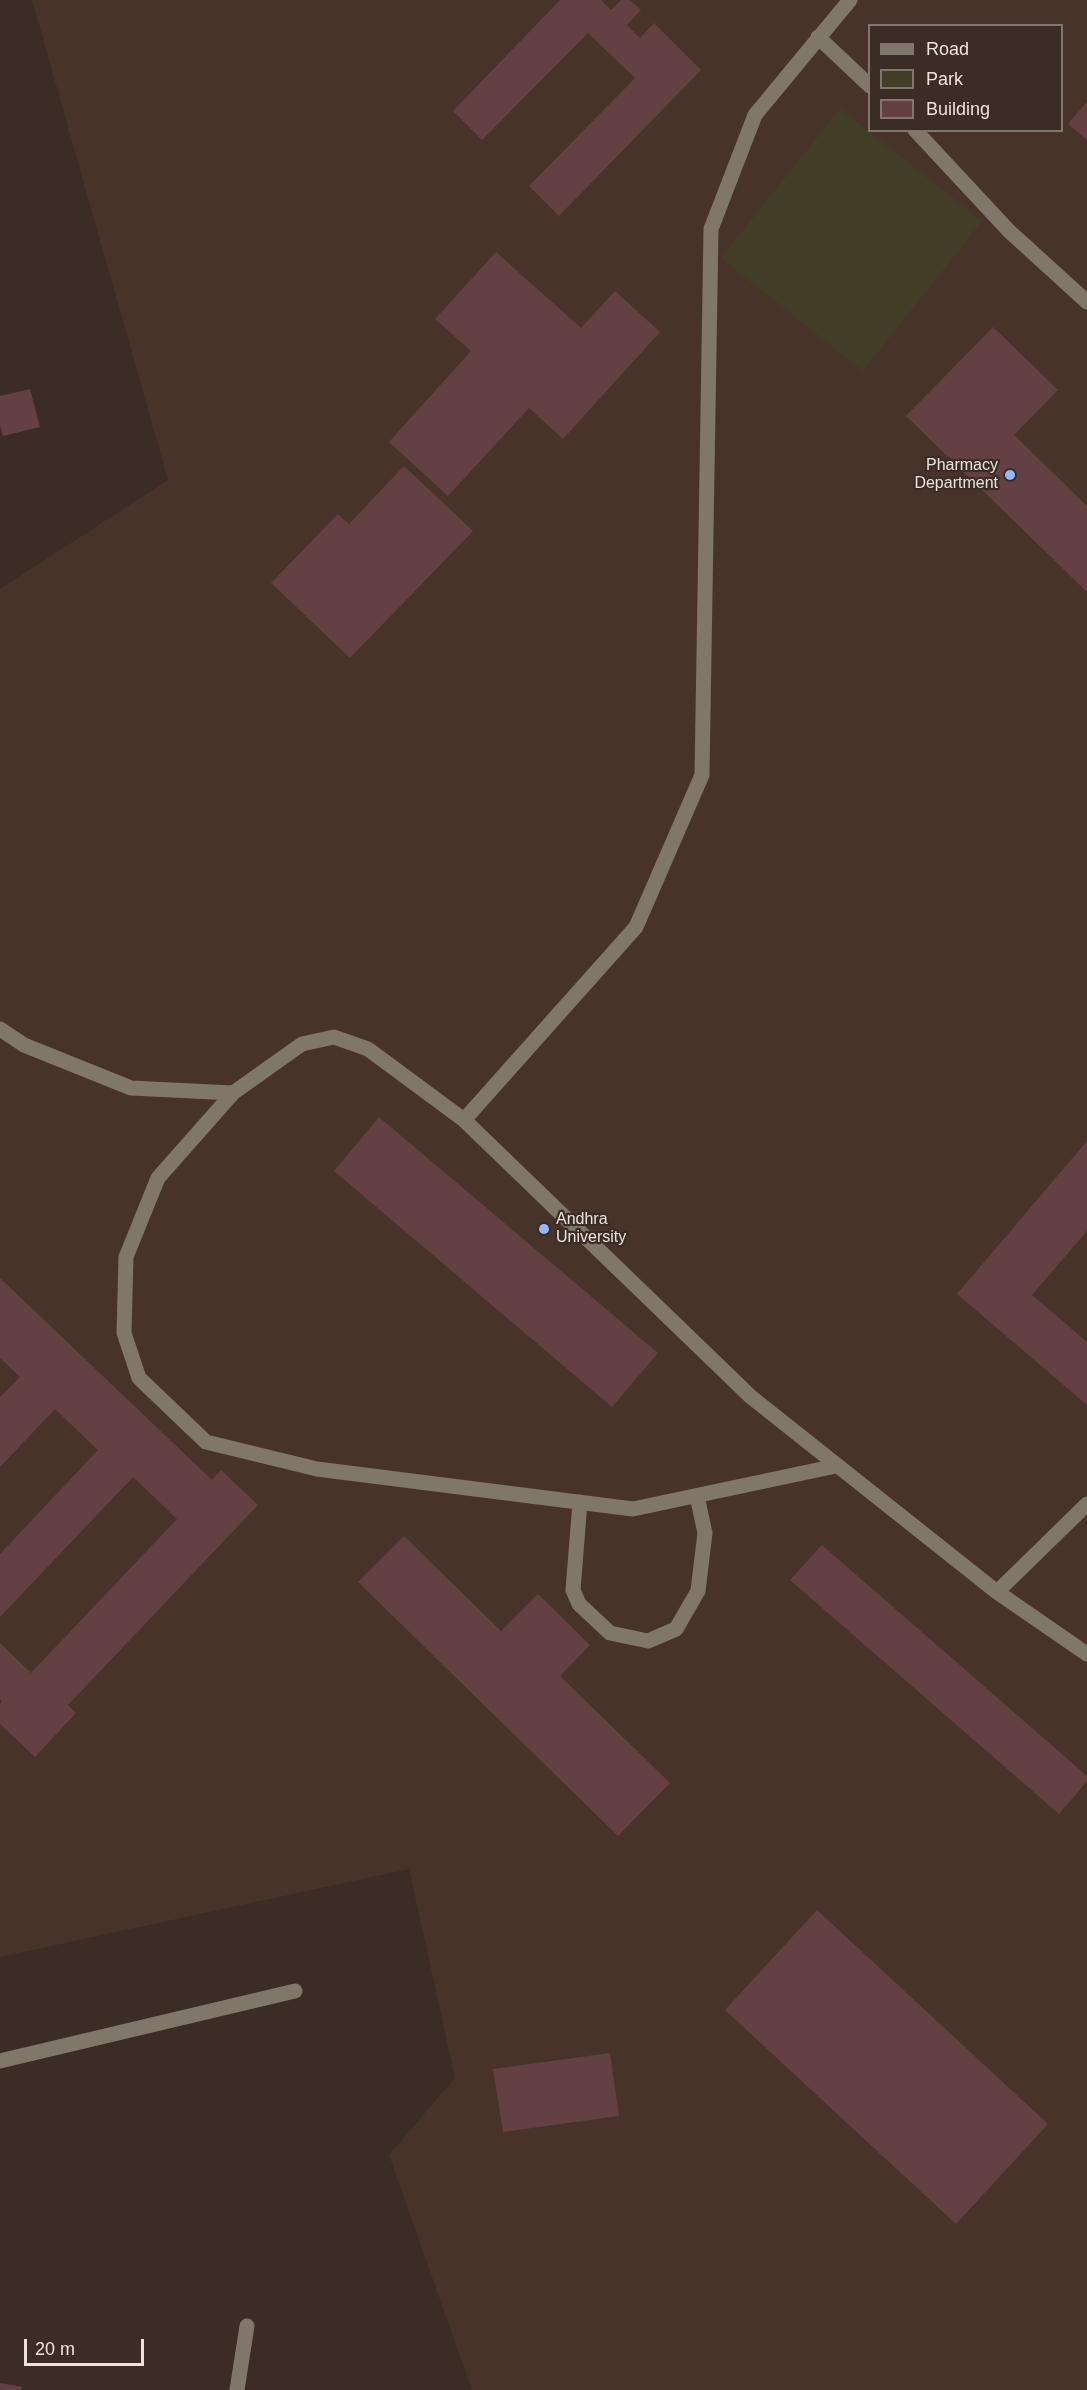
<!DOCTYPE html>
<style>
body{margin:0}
#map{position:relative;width:1087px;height:2390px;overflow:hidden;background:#3b2c26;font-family:Arial,sans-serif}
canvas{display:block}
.legend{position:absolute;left:868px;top:24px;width:195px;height:108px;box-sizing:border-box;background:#3b2c26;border:2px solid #827570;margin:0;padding:8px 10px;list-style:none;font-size:18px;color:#ece2de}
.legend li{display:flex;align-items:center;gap:12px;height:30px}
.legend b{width:30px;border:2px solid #827570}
.scale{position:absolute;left:24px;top:2339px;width:120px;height:27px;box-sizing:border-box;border:3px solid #ece2de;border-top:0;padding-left:8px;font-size:18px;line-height:21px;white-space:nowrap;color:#ece2de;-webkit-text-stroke:4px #3b2c26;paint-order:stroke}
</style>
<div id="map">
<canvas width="1087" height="2390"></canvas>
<ul class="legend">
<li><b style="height:8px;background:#81766a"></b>Road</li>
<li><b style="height:16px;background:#413d27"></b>Park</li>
<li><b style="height:16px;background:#634042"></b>Building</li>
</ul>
<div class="scale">20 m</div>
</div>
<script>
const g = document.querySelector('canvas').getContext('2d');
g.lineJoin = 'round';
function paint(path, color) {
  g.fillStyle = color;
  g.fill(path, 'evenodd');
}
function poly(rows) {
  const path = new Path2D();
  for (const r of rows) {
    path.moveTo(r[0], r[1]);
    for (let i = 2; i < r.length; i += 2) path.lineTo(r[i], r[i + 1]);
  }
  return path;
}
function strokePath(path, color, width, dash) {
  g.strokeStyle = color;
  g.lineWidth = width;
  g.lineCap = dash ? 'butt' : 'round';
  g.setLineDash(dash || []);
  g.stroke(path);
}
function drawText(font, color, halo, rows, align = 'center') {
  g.font = font + ' Arial,sans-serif';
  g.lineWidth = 4.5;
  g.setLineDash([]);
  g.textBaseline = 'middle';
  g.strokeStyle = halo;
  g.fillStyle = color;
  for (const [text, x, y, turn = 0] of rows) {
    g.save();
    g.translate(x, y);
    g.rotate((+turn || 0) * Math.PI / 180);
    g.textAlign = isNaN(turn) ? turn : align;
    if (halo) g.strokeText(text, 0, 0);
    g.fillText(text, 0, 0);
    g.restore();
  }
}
const built = poly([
 [32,0,1087,0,1087,2390,472,2390,389,2155,455,2078,409,1869,0,1957,0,589,168,480],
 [870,26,1062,26,1062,130,870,130]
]);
const green = poly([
 [840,109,982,221,863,371,721,258]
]);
const building = poly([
 [560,0,601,0,611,10,621,0,630,0,641,10,627,25,640,38,654,23,701,70,559,216,529,186,635,78,588,33,482,140,453,111],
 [1087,102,1087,140,1068,124],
 [496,252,581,328,615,291,660,332,563,439,529,408,448,496,389,442,471,351,435,319],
 [993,327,1058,390,1014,435,1087,506,1087,592,906,416],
 [30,389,40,427,3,436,0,426,0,396],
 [404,466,473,531,350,658,271,583,338,514,349,524],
 [379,1117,658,1353,612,1407,334,1171],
 [1087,1141,1087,1231,1032,1295,1087,1342,1087,1405,957,1294],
 [0,1278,212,1480,221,1470,258,1505,68,1705,76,1713,35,1757,0,1724,0,1704,2,1702,0,1699,0,1643,31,1673,177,1519,133,1477,0,1617,0,1554,98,1450,55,1409,0,1467,0,1397,20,1377,0,1358],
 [404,1536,501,1631,538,1594,590,1645,560,1676,670,1783,618,1836,358,1582],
 [822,1545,1087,1776,1087,1781,1059,1814,790,1580],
 [817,1910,1048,2124,956,2224,725,2010],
 [610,2053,619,2116,503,2132,493,2069],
 [0,2383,22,2387,21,2390,0,2390]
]);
const minor = poly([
 [850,0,755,115,711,229,702,775,636,927,464,1120,750,1396,997,1592,1087,1654],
 [818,37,870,86],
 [915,130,1009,231,1087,302],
 [0,1029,24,1045,131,1088,233,1093],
 [464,1120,368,1049,334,1037,302,1044,233,1093,158,1178,126,1257,124,1333,139,1378,206,1442,317,1469,633,1509,836,1466],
 [580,1502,573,1590,579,1604,610,1633,648,1641,676,1629,698,1591,705,1533,697,1496],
 [997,1592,1087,1504],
 [0,2061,295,1991],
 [237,2390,247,2326]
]);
const markers = [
 [1010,475,6,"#96b6fd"],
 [544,1229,6,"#96b6fd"]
];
const poiNames = [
 ["Pharmacy",998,466],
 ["Department",998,484],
 ["Andhra",556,1220,"left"],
 ["University",556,1238,"left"]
];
paint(built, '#48332a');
paint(green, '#413d27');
paint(building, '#634042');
strokePath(minor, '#81766a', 15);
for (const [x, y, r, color] of markers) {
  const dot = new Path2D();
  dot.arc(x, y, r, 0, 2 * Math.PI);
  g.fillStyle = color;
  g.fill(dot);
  strokePath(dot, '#3b2c26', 2);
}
drawText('16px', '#ece2de', '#3b2c26', poiNames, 'right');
</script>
